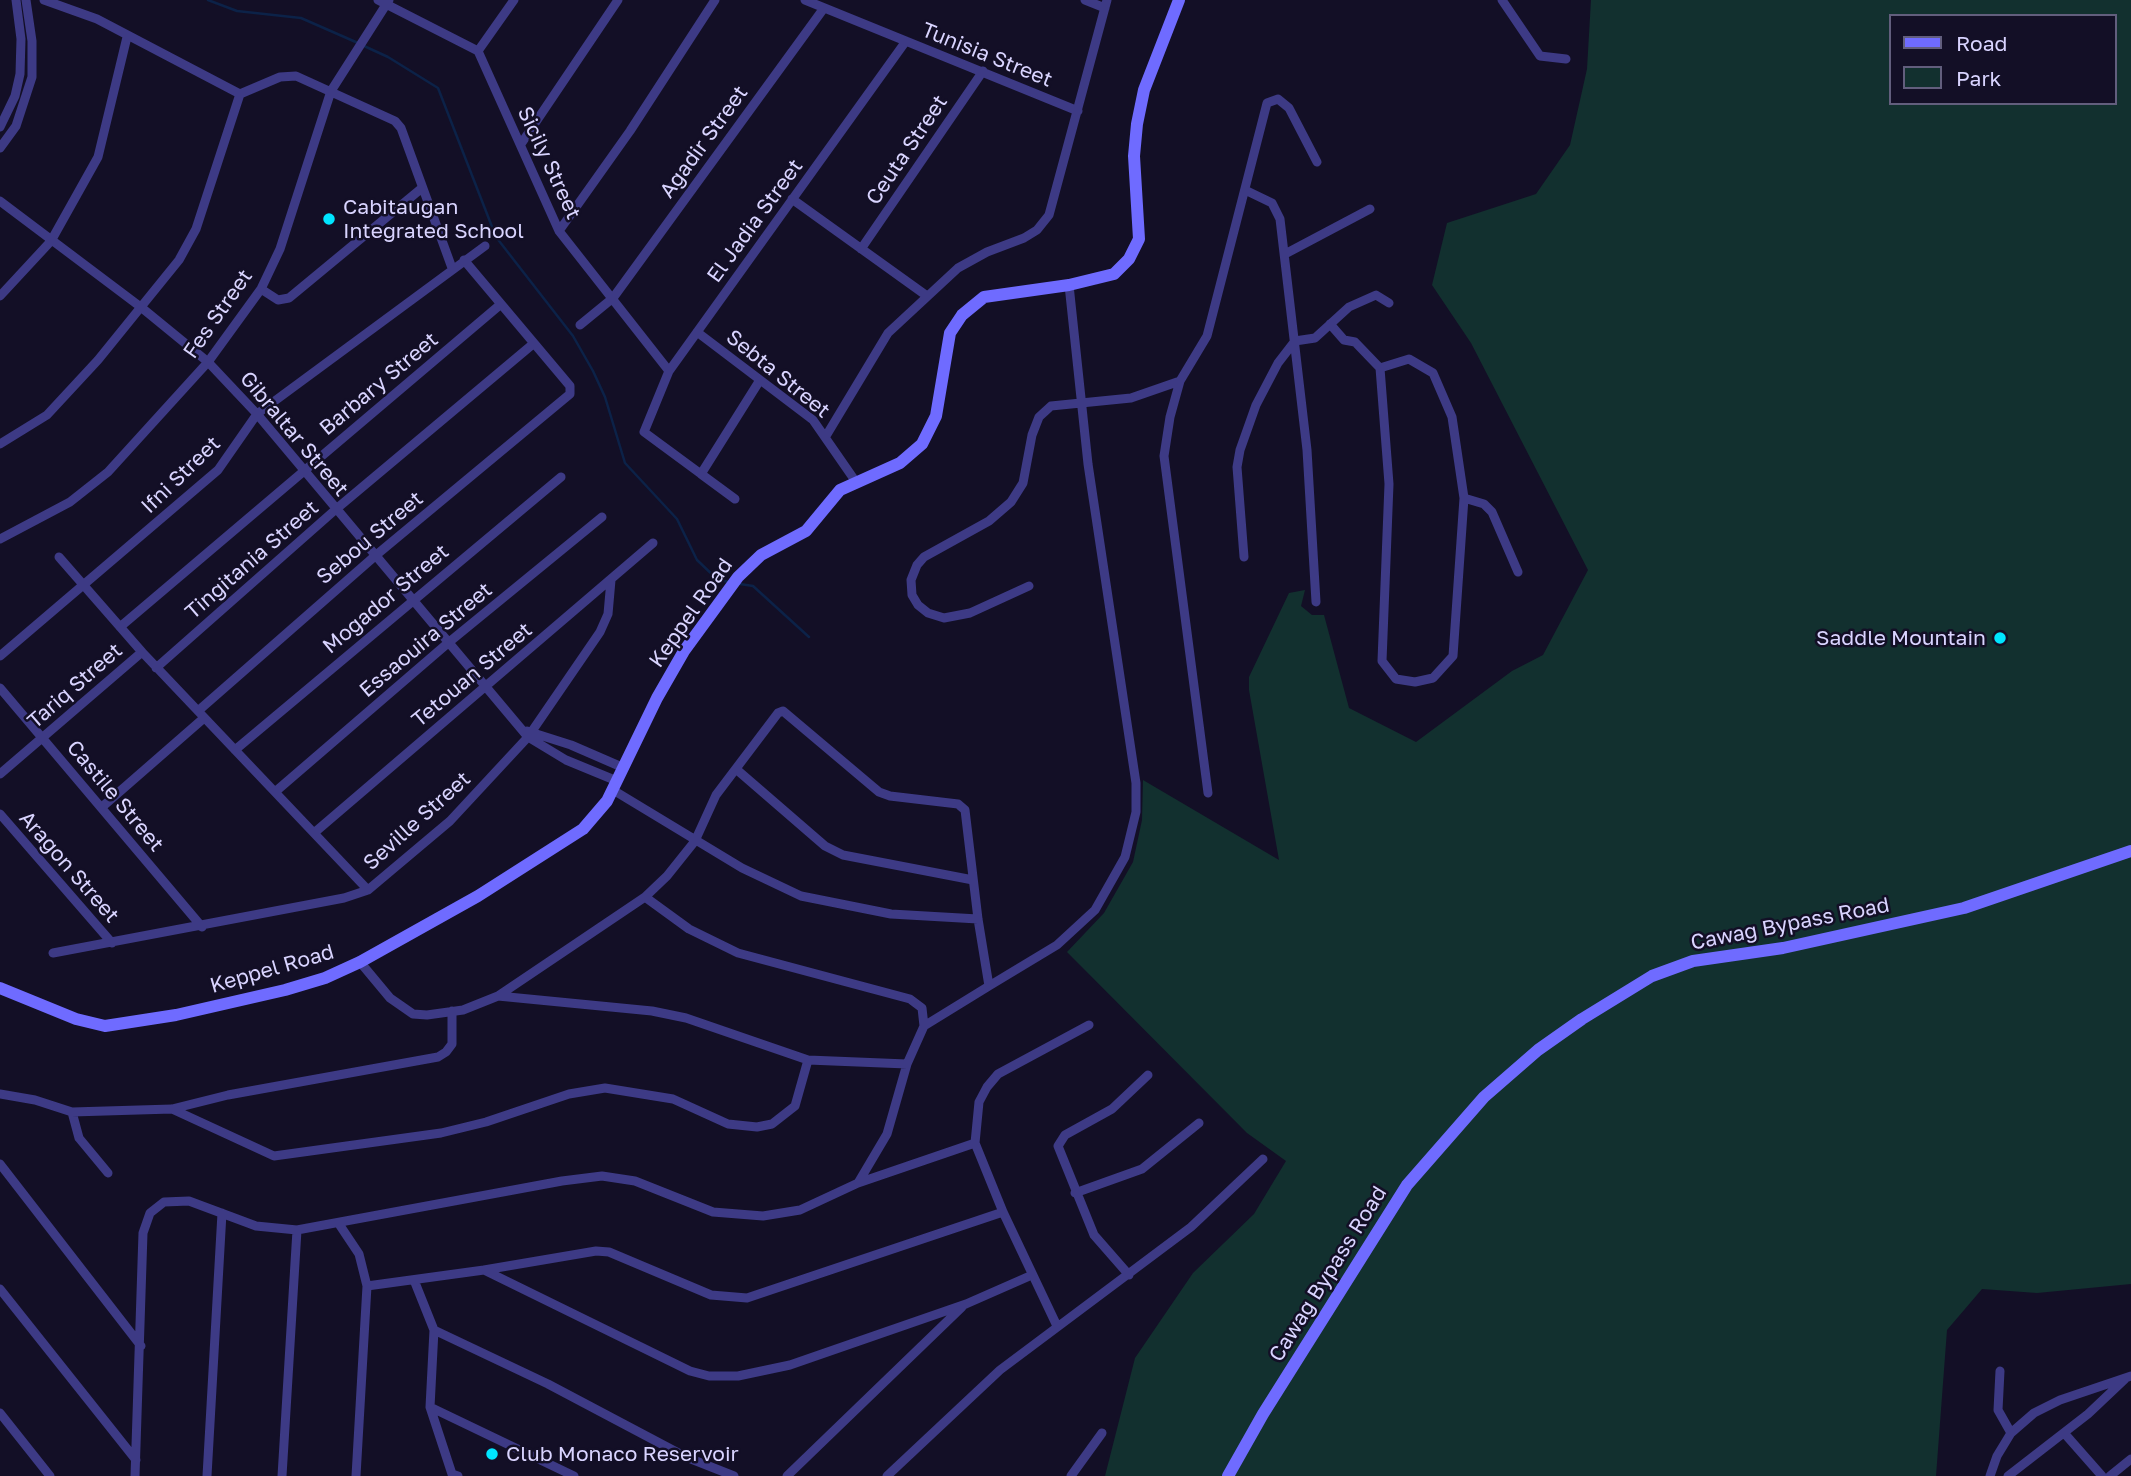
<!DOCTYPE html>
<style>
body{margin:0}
#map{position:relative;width:2131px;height:1476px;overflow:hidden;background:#130f26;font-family:"Golos Text",sans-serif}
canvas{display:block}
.legend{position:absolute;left:1889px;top:14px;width:228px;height:91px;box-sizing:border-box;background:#130f26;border:2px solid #625e7d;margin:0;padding:9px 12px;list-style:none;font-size:21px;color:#d9d4ff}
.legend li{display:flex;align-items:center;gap:14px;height:35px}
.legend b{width:35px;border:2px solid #625e7d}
</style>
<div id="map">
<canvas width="2131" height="1476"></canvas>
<ul class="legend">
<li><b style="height:9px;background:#6f6bff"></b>Road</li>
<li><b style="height:19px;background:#12302f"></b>Park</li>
</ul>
</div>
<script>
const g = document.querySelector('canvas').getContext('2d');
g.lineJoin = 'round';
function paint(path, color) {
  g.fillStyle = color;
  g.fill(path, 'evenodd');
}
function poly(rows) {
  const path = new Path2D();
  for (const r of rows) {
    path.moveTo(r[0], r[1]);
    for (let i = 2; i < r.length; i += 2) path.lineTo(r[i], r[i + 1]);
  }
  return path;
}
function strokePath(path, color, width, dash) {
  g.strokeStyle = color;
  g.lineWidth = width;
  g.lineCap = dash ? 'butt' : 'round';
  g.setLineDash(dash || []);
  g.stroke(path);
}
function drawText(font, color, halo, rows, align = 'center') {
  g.font = font + ' "Golos Text",sans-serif';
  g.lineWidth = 5;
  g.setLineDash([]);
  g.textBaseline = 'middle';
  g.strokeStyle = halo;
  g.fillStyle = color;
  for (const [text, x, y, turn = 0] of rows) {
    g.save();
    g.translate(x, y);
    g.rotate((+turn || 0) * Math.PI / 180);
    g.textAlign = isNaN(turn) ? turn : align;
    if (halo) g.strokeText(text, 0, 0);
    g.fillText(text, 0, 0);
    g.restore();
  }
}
const green = poly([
 [1591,0,2131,0,2131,1284,2037,1293,1982,1289,1947,1330,1936,1476,1105,1476,1135,1358,1193,1273,1254,1214,1286,1161,1247,1133,1067,952,1104,913,1133,862,1142,820,1143,780,1279,860,1249,690,1249,677,1289,593,1305,590,1301,606,1312,615,1324,615,1349,708,1416,742,1512,671,1543,655,1588,570,1471,343,1432,285,1447,223,1536,194,1570,145,1587,69],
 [1891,16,2115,16,2115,103,1891,103]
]);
const stream = poly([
 [208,0,237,11,301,18,358,43],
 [364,46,388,57,438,88,496,237,573,336,593,371,605,397,625,463,677,519,697,560,718,580,730,582],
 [740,584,753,586,809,637]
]);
const street = poly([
 [44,0,97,19,240,94,280,77,296,76,395,121,401,128,452,268],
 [378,0,478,51,559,231,669,371],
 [805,0,1078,111],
 [1085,0,1105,8],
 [1502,0,1540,56,1566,59],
 [478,51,514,0],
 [0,127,15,96,20,74,21,39,16,0],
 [521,144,618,0],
 [0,148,16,126,32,77,32,41,26,0],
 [1245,190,1272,203,1280,219,1307,450,1316,602],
 [792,199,927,296],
 [0,201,142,308,208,362,257,414,528,737,566,760,617,781],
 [559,231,630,131,715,0],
 [861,249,983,71],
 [1285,254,1370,209],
 [261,289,278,300,289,298,422,188],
 [0,296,51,241,98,157,127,37],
 [1330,324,1344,340,1355,342,1380,368,1389,484,1382,661,1396,679,1415,682,1433,678,1453,656,1464,498],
 [580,325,613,298,824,8],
 [697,332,813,420,856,482],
 [1380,368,1409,359,1433,373,1452,417,1464,498,1484,504,1492,512,1518,572],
 [760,380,701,474,644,432,669,371,906,41],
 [826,436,888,333,958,268,987,252,1024,238,1037,230,1049,215,1107,0],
 [0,444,47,415,98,360,179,260,196,229,240,94],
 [701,474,735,499],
 [0,539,70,502,108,472,208,362,261,289,280,249,331,91,389,0],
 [59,557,142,652,368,890],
 [1244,557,1237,467,1240,450,1256,405,1278,363,1295,341,1315,338,1349,307,1376,295,1389,303],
 [1029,586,970,613,944,618,928,613,918,605,912,595,911,580,917,565,924,557,989,521,1011,502,1023,483,1032,435,1039,417,1051,406,1131,398,1180,381],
 [120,627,501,304],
 [0,656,218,470,257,414,485,246],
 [156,668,335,510,533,344],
 [0,688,202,927],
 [198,711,375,556,570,394,570,386,464,260],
 [527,731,571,745,624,768],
 [235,750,561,477],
 [736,769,825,846,843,855,973,880],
 [0,774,142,652],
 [613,790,742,868,801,896,891,914,978,919],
 [275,792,448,643,602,517],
 [1208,793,1164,456,1170,417,1180,381,1207,336,1267,103,1278,99,1289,108,1317,162],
 [102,807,204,718],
 [0,814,112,943],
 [314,833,653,543],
 [645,897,689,929,738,953,910,999,922,1008,924,1026],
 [53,953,344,898,368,890,450,821,528,737,600,632,608,614,611,580],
 [360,962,390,998,413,1014,427,1015,463,1010,498,996,645,897,667,876,695,841,716,795,778,713,783,711,879,792,890,796,958,804,965,810,978,919,989,986,924,1026,907,1064],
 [989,986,1057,945,1095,910,1125,857,1136,812,1136,783,1088,464,1069,285],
 [498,996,652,1011,686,1018,808,1060,907,1064,887,1134,858,1183],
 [0,1094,35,1100,72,1112,172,1109,228,1095,438,1057,446,1052,452,1044,452,1011],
 [172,1109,274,1156,441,1133,486,1122,569,1094,605,1088,673,1099,728,1124,757,1127,772,1124,795,1106,808,1060],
 [72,1112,79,1138,108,1173],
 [0,1164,141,1346],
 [1075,1193,1142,1169,1199,1123],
 [339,1224,359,1254,367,1286,356,1476],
 [484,1270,596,1251,609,1252,711,1295,747,1298,1003,1212],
 [1129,1275,1094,1235,1058,1146,1065,1135,1112,1109,1148,1075],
 [414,1280,434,1330,430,1407,452,1474,458,1476],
 [367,1286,484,1270,690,1371,709,1376,738,1376,790,1365,966,1304,1032,1275],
 [0,1289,136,1460],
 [1057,1326,1003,1212,975,1143,979,1102,987,1087,998,1074,1089,1025],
 [434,1330,548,1384,686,1457,734,1476],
 [2000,1371,1998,1410,2011,1433],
 [430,1407,574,1476],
 [0,1413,50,1476],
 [2065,1434,2102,1476],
 [135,1476,143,1233,150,1213,164,1202,189,1201,256,1226,297,1230,562,1181,602,1176,635,1181,713,1212,763,1216,800,1210,858,1183,975,1143],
 [207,1476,222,1213],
 [282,1476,297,1230],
 [787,1476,962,1307],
 [887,1476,1000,1370,1191,1227,1263,1159],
 [1071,1476,1102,1433],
 [1990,1476,1997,1456,2011,1433,2034,1413,2060,1400,2131,1376],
 [2008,1476,2088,1414,2125,1379],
 [2110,1476,2131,1459]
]);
const secondary = poly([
 [0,988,76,1019,105,1026,176,1015,285,990,325,978,360,962,478,896,583,829,607,801,657,698,684,651,738,577,761,555,806,531,840,490,900,463,922,444,936,416,950,333,962,315,984,297,1069,285,1114,274,1129,259,1139,239,1134,156,1137,124,1144,90,1179,0],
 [1228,1476,1263,1414,1407,1185,1484,1097,1538,1050,1582,1019,1652,976,1693,961,1783,948,1964,908,2131,851]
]);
const markers = [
 [329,219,7,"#00e5ff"],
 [2000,638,7,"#00e5ff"],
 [492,1454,7,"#00e5ff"]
];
const streetNames = [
 ["Tunisia Street",987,55,22],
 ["Agadir Street",704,142,-54],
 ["Ceuta Street",907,150,-56],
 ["Sicily Street",549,163,65],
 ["El Jadia Street",755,221,-54],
 ["Fes Street",218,314,-55],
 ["Sebta Street",778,374,39],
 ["Barbary Street",379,384,-40],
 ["Gibraltar Street",294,434,50],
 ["Ifni Street",181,475,-44],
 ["Sebou Street",370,538,-40],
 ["Tingitania Street",252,560,-41],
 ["Mogador Street",386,599,-40],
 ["Keppel Road",691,613,-55],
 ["Essaouira Street",426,640,-40],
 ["Tetouan Street",472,675,-40],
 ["Tariq Street",75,686,-41],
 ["Castile Street",115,796,50],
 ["Seville Street",417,821,-42],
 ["Aragon Street",69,867,49],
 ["Cawag Bypass Road",1790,924,-11],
 ["Keppel Road",272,969,-16],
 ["Cawag Bypass Road",1328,1274,-58]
];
const poiNames = [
 ["Cabitaugan",343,207],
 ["Integrated School",343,231],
 ["Saddle Mountain",1986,638,"right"],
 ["Club Monaco Reservoir",506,1454]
];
paint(green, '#12302f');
strokePath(stream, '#0c2248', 2.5);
strokePath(street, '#3d3a85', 9);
strokePath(secondary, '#6f6bff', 12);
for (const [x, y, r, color] of markers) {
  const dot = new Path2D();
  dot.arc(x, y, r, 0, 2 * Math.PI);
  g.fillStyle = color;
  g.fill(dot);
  strokePath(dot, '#130f26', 2.5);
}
drawText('21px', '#d9d4ff', '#130f26', streetNames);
drawText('21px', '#d9d4ff', '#130f26', poiNames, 'left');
</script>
